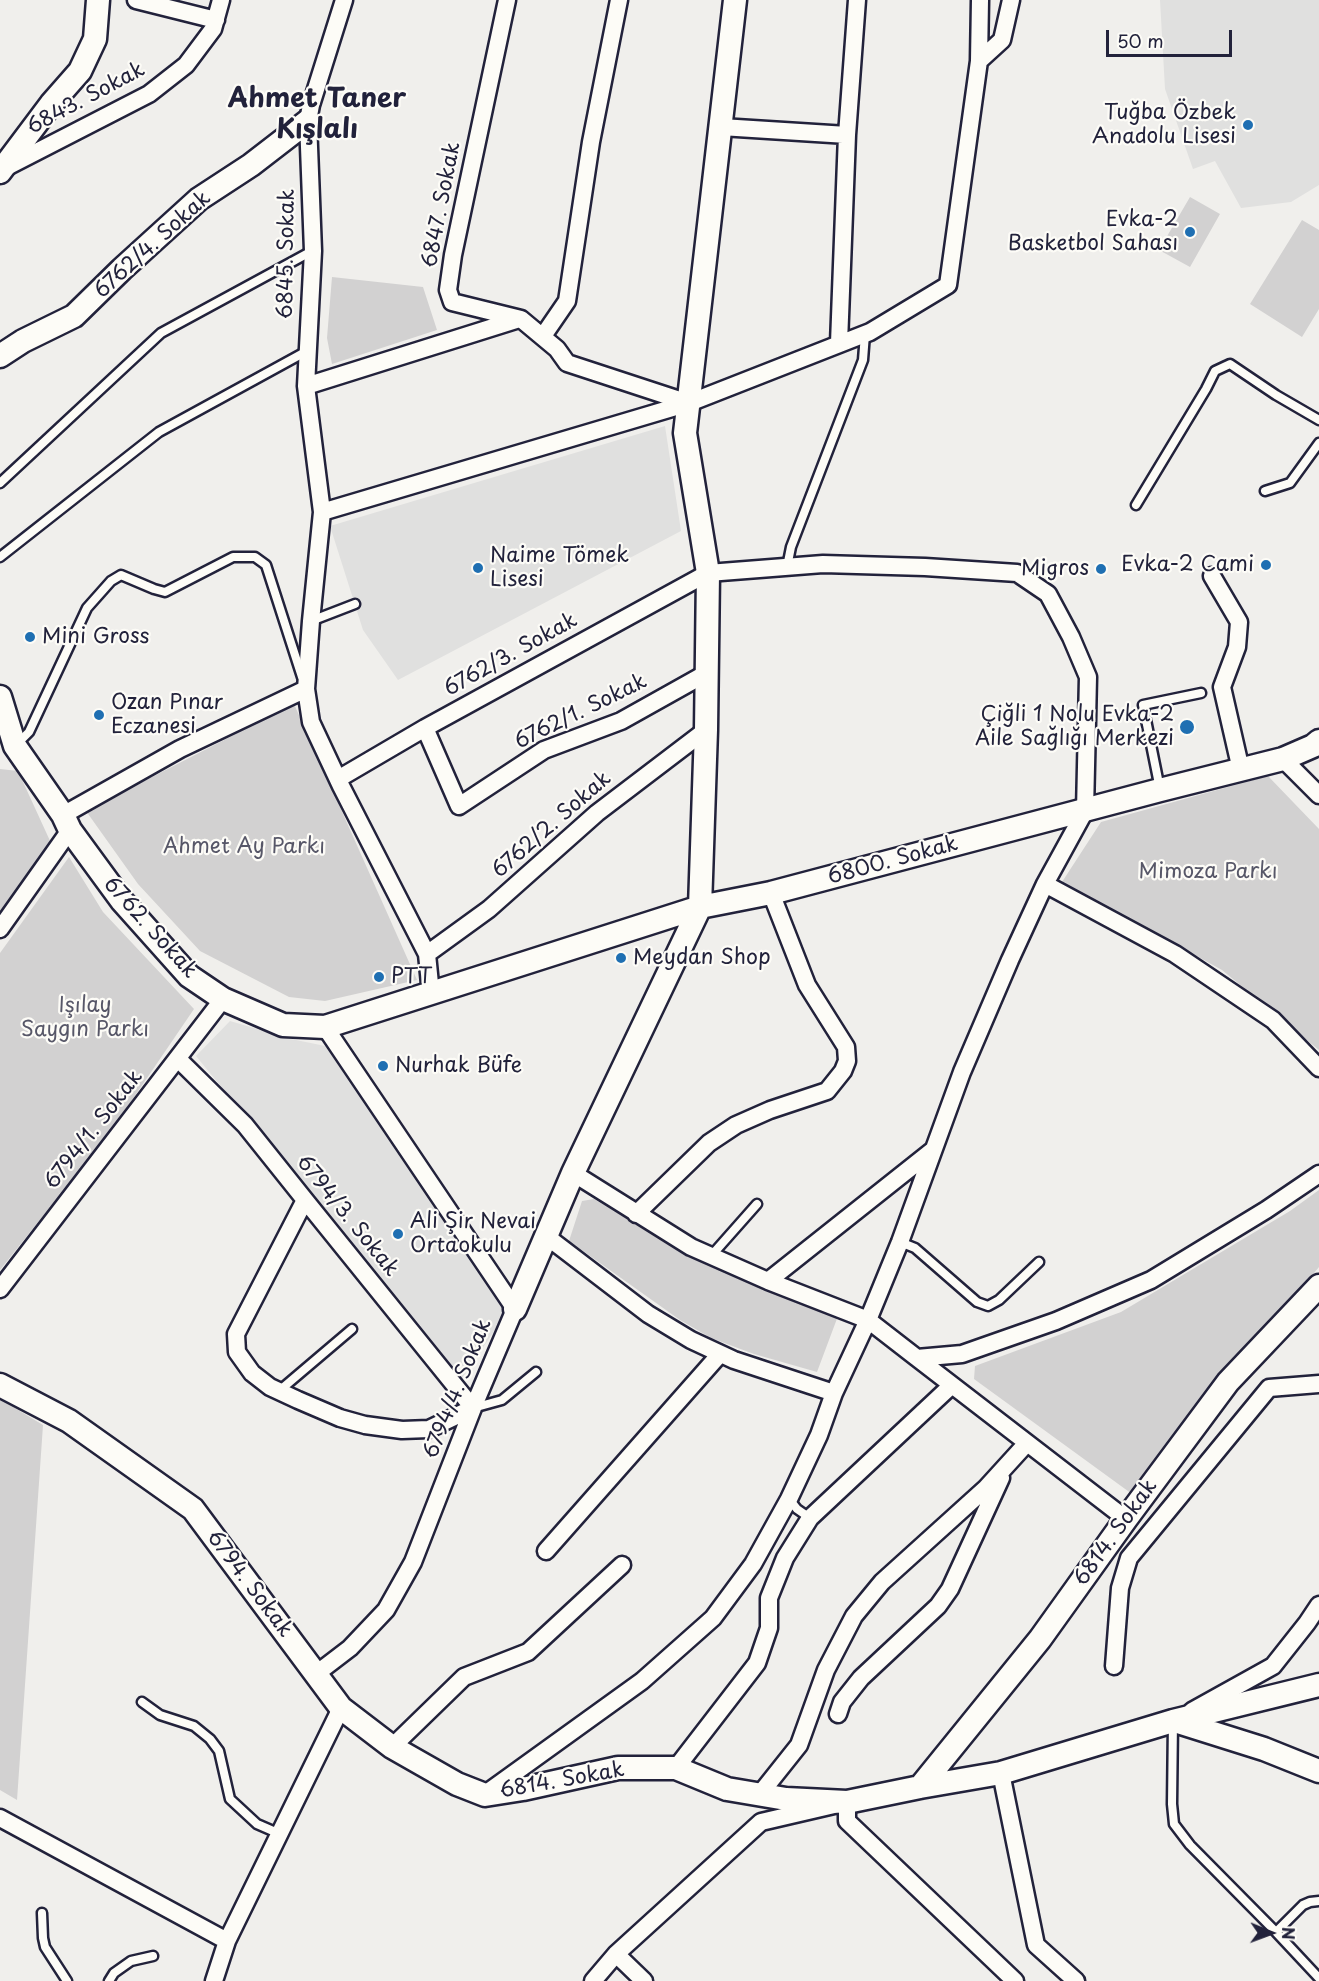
<!DOCTYPE html>
<meta charset="utf-8">
<style>
body{margin:0}
#map{position:relative;width:1319px;height:1981px;overflow:hidden;background:#f0efec;font-family:"Playpen Sans",sans-serif}
canvas{display:block}
.north{position:absolute;left:1241px;top:1903px;width:60px;height:60px;-webkit-text-stroke:4px #fdfcf7;paint-order:stroke;rotate:91deg;font-size:16px;font-weight:700;line-height:24px;text-align:center;color:#22223b}
.north::after{content:'';display:block;margin:auto;width:21px;height:27px;background:#22223b;clip-path:polygon(50% 0,100% 100%,50% 72%,0 100%)}
.scale{position:absolute;left:1106px;top:30px;width:126px;height:27px;box-sizing:border-box;border:3px solid #22223b;border-top:0;padding-left:8px;font-size:18px;line-height:21px;white-space:nowrap;color:#22223b;-webkit-text-stroke:4px #fdfcf7;paint-order:stroke}
</style>
<div id="map">
<canvas width="1319" height="1981"></canvas>
<div class="north">N</div>
<div class="scale">50 m</div>
</div>
<script>
const g = document.querySelector('canvas').getContext('2d');
g.lineJoin = 'round';
function paint(path, color) {
  g.fillStyle = color;
  g.fill(path, 'evenodd');
}
function poly(rows) {
  const path = new Path2D();
  for (const r of rows) {
    path.moveTo(r[0], r[1]);
    for (let i = 2; i < r.length; i += 2) path.lineTo(r[i], r[i + 1]);
  }
  return path;
}
function strokePath(path, color, width, dash) {
  g.strokeStyle = color;
  g.lineWidth = width;
  g.lineCap = dash ? 'butt' : 'round';
  g.setLineDash(dash || []);
  g.stroke(path);
}
function drawText(font, color, halo, rows, align = 'center') {
  g.font = font + ' "Playpen Sans",sans-serif';
  g.lineWidth = 4.5;
  g.setLineDash([]);
  g.textBaseline = 'middle';
  g.strokeStyle = halo;
  g.fillStyle = color;
  for (const [text, x, y, turn = 0] of rows) {
    g.save();
    g.translate(x, y);
    g.rotate((+turn || 0) * Math.PI / 180);
    g.textAlign = isNaN(turn) ? turn : align;
    if (halo) g.strokeText(text, 0, 0);
    g.fillText(text, 0, 0);
    g.restore();
  }
}
const built = poly([
 [1160,0,1319,0,1319,185,1291,202,1241,208,1215,161,1193,169,1165,89],
 [665,426,681,531,398,680,363,630,330,526],
 [230,1021,291,1039,340,1049,403,1157,507,1312,461,1380,196,1056]
]);
const green = poly([
 [1190,197,1220,214,1190,267,1159,250],
 [1302,220,1319,230,1319,309,1302,337,1250,304],
 [332,277,423,287,437,330,332,364,327,338],
 [294,704,417,980,325,1001,289,997,200,951,138,884,86,811],
 [0,769,18,771,51,843,0,914],
 [1268,776,1319,829,1319,1050,1222,970,1062,882,1101,822],
 [69,857,103,912,194,1009,115,1125,0,1270,0,953],
 [1319,1190,1319,1267,1132,1494,974,1379,975,1366,1121,1312,1290,1211],
 [594,1199,687,1255,768,1290,838,1316,817,1372,754,1354,711,1338,680,1320,569,1241,582,1201],
 [0,1399,43,1425,17,1800,0,1790]
]);
const lane = poly([
 [0,483,161,333,312,251],
 [1265,491,1290,483,1319,443],
 [1136,505,1206,389,1215,371,1230,364,1276,395,1319,420],
 [0,557,159,432,307,351],
 [787,567,791,547,863,360,865,334],
 [311,621,355,604],
 [17,744,29,732,87,608,111,581,121,575,154,589,165,592,233,557,255,557,266,565,302,677],
 [1160,789,1143,705,1201,693],
 [900,1242,915,1248,977,1302,988,1306,999,1300,1039,1262],
 [711,1256,757,1204],
 [279,1391,352,1329],
 [473,1408,502,1400,536,1372],
 [789,1499,797,1509,810,1518],
 [142,1702,160,1715,194,1726,210,1739,219,1751,230,1799,257,1824,280,1834],
 [1173,1721,1172,1804,1174,1824,1190,1845,1276,1932,1319,1978],
 [42,1913,43,1938,45,1947,67,1981],
 [1276,1932,1303,1905,1310,1902,1319,1901],
 [109,1981,114,1973,131,1961,153,1956]
]);
const street = poly([
 [136,0,216,20],
 [344,0,311,105,308,121,313,251,306,386,322,512,311,621,306,689,311,722,341,786,427,954,431,994],
 [507,0,453,255,448,290,452,302,521,319,557,349,567,363,689,403],
 [979,61,1002,40,1011,0],
 [721,127,847,135],
 [5,168,149,94,186,65,213,29,221,0],
 [543,336,567,301,591,142,619,0],
 [839,343,847,135,857,0],
 [306,386,519,319],
 [322,512,689,403,870,332,948,285,979,61,980,0],
 [1212,576,1239,622,1237,647,1222,687,1241,770],
 [425,728,459,806,544,750,621,721,705,674],
 [1283,759,1319,795],
 [338,779,425,728,708,573,823,564,925,567,1017,573,1048,594,1071,637,1088,677,1085,811,1045,884,1010,960,962,1072,900,1242,868,1320,834,1393,819,1435,789,1499,753,1564,713,1618,642,1681,488,1792],
 [63,815,180,749,306,689],
 [1045,884,1175,954,1273,1020,1319,1068],
 [0,929,70,830],
 [427,954,489,909,597,813,706,730],
 [178,1059,245,1125,305,1200,473,1408,429,1429,402,1430,365,1425,340,1418,298,1400,270,1387,252,1373,237,1352,236,1334,305,1200],
 [573,1173,691,1247,768,1281,868,1320,917,1358,962,1354,1056,1321,1151,1280,1266,1210,1319,1174],
 [636,1214,709,1143,736,1125,770,1110,827,1091,843,1071,847,1061,846,1047,807,985,771,893],
 [546,1236,648,1314,691,1340,734,1360,834,1393],
 [768,1281,933,1150],
 [0,1289,223,999],
 [917,1358,1126,1519],
 [546,1551,720,1354],
 [1114,1666,1120,1588,1129,1558,1269,1388,1319,1384],
 [316,1674,350,1648,386,1610,413,1562,473,1408,515,1309,325,1027],
 [1192,1711,1273,1666,1307,1623,1319,1605],
 [838,1714,842,1702,861,1678,938,1606,950,1589,1001,1478],
 [392,1747,464,1677,528,1652,622,1565],
 [676,1768,757,1663,769,1628,769,1598,785,1558,810,1518,952,1385],
 [1001,1773,1036,1945,1076,1981],
 [760,1794,799,1745,826,1670,854,1616,882,1582,986,1488,1027,1443],
 [0,1818,227,1941],
 [616,1954,644,1981],
 [214,1981,227,1941,341,1708],
 [593,1981,616,1954,761,1822,847,1802,847,1821,1015,1981]
]);
const secondary = poly([
 [0,172,51,104,80,71,95,39,98,0],
 [0,356,23,341,74,316,122,269,199,199,251,165,308,121],
 [0,697,15,746,63,815,70,830,122,901,189,976,223,999,283,1025,325,1027,700,907,771,893,1160,790,1283,759,1313,746,1319,741],
 [515,1309,573,1173,700,907,706,730,708,573,685,433,735,0],
 [0,1385,69,1421,193,1509,341,1708,392,1747,457,1784,485,1795,523,1789,618,1768,676,1768,727,1789,786,1799,847,1802,920,1787,1001,1773,1173,1721,1319,1685],
 [1175,1721,1264,1749,1319,1771],
 [920,1787,1040,1639,1126,1519,1228,1382,1319,1286]
]);
const markers = [
 [1248,125,6,"#1f6fb2"],
 [1190,232,6,"#1f6fb2"],
 [1266,565,6,"#1f6fb2"],
 [478,568,6,"#1f6fb2"],
 [1101,569,6,"#1f6fb2"],
 [30,637,6,"#1f6fb2"],
 [99,715,6,"#1f6fb2"],
 [1187,727,8,"#1f6fb2"],
 [621,958,6,"#1f6fb2"],
 [379,977,6,"#1f6fb2"],
 [383,1066,6,"#1f6fb2"],
 [398,1234,6,"#1f6fb2"]
];
const streetNames = [
 ["6843. Sokak",86,99,-28],
 ["6847. Sokak",442,205,-79],
 ["6762/4. Sokak",153,245,-42],
 ["6845. Sokak",287,254,-89],
 ["6762/3. Sokak",511,655,-29],
 ["6762/1. Sokak",581,712,-26],
 ["6762/2. Sokak",552,825,-41],
 ["6800. Sokak",893,861,-15],
 ["6762. Sokak",150,928,48],
 ["6794/1. Sokak",94,1130,-52],
 ["6794/3. Sokak",347,1216,51],
 ["6794/4. Sokak",458,1389,-68],
 ["6814. Sokak",1116,1533,-54],
 ["6794. Sokak",249,1584,53],
 ["6814. Sokak",562,1781,-10]
];
const poiNames = [
 ["Tuğba Özbek",1236,113,"right"],
 ["Anadolu Lisesi",1236,137,"right"],
 ["Evka-2",1178,220,"right"],
 ["Basketbol Sahası",1178,244,"right"],
 ["Naime Tömek",490,556],
 ["Lisesi",490,580],
 ["Evka-2 Cami",1254,565,"right"],
 ["Migros",1089,569,"right"],
 ["Mini Gross",42,637],
 ["Ozan Pınar",111,703],
 ["Eczanesi",111,727],
 ["Çiğli 1 Nolu Evka-2",1174,715,"right"],
 ["Aile Sağlığı Merkezi",1174,739,"right"],
 ["Meydan Shop",633,958],
 ["PTT",391,977],
 ["Nurhak Büfe",395,1066],
 ["Ali Şir Nevai",410,1222],
 ["Ortaokulu",410,1246]
];
const parkNames = [
 ["Ahmet Ay Parkı",244,847],
 ["Mimoza Parkı",1208,872],
 ["Işılay",85,1006],
 ["Saygın Parkı",85,1030]
];
const districtNames = [
 ["Ahmet Taner",317,100],
 ["Kışlalı",317,131]
];
paint(built, '#e0e0df');
paint(green, '#d2d1d1');
strokePath(lane, '#22223b', 13);
strokePath(street, '#22223b', 21);
strokePath(secondary, '#22223b', 27);
strokePath(lane, '#fdfcf7', 8);
strokePath(street, '#fdfcf7', 16);
strokePath(secondary, '#fdfcf7', 22);
for (const [x, y, r, color] of markers) {
  const dot = new Path2D();
  dot.arc(x, y, r, 0, 2 * Math.PI);
  g.fillStyle = color;
  g.fill(dot);
  strokePath(dot, '#fdfcf7', 2);
}
drawText('21px', '#22223b', '#fdfcf7', streetNames);
drawText('21px', '#22223b', '#fdfcf7', poiNames, 'left');
drawText('21px', '#575768', '#fdfcf7', parkNames);
drawText('bold 27px', '#22223b', '#fdfcf7', districtNames);
</script>
